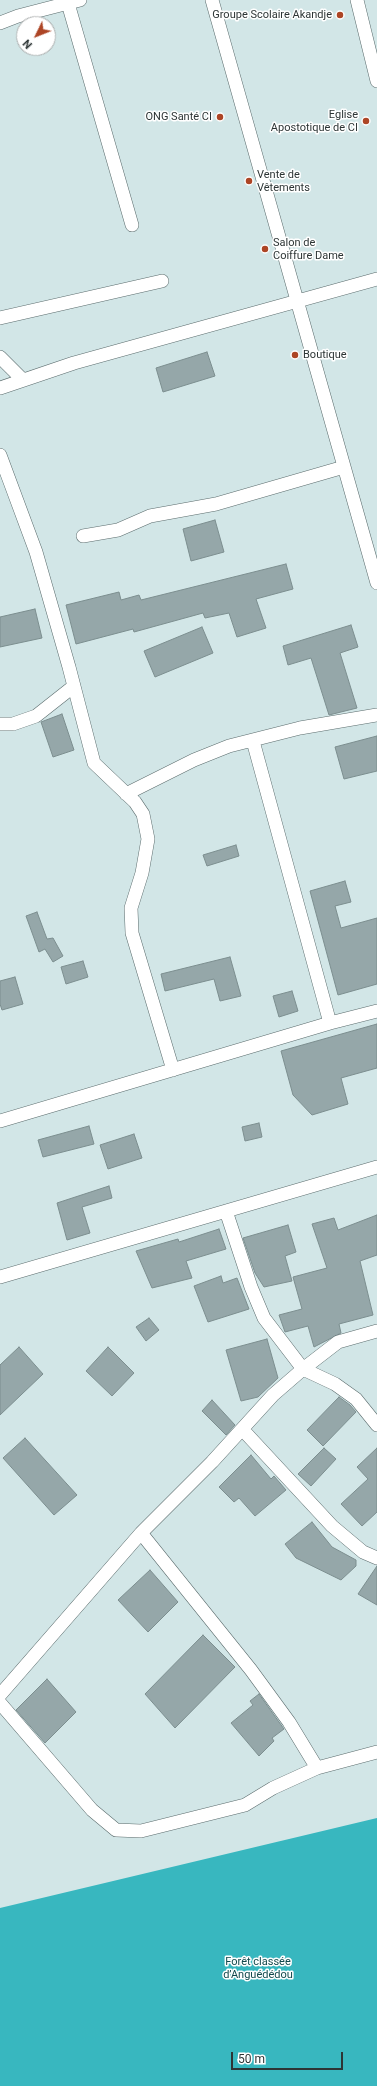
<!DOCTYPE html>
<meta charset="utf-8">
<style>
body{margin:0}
#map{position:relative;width:377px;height:2086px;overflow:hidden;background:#d2e6e7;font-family:Roboto,sans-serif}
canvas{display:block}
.north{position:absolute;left:16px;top:16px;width:40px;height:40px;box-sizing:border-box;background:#fff;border:1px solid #abaeae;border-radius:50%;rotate:227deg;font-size:11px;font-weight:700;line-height:16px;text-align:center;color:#2d3535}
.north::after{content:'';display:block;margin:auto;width:14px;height:18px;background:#ad4525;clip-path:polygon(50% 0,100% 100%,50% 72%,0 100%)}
.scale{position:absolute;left:231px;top:2052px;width:112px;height:18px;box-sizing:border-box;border:2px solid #2d3535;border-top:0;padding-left:5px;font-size:12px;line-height:14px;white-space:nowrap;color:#2d3535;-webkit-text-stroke:3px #fff;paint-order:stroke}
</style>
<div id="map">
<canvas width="377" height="2086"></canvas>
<div class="north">N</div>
<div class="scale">50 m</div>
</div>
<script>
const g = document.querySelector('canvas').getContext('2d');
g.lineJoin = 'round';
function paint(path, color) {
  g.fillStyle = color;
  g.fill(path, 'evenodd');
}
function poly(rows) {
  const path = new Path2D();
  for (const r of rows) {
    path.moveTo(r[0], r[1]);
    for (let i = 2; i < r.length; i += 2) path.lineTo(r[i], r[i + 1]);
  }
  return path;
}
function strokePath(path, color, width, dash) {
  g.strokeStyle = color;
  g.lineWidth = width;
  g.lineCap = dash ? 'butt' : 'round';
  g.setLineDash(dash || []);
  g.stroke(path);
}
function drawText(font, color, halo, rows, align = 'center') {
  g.font = font + ' Roboto,sans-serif';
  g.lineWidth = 3;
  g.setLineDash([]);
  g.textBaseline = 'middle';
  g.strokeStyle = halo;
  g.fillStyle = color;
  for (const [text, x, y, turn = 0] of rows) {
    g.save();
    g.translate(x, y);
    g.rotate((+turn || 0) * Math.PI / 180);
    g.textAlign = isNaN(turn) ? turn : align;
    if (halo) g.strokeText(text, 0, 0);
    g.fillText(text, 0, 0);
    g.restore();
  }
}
const forest = poly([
 [377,1818,377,2086,0,2086,0,1908]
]);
const building = poly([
 [207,352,215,376,163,392,156,368,207,352],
 [215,520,224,552,191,561,183,529,215,520],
 [286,564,293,589,256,599,266,628,237,637,229,613,205,618,203,613,134,632,133,629,76,644,66,605,119,592,121,600,139,595,141,600,286,564],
 [35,609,42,638,0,647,0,617,35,609],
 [351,625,358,647,340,653,357,708,329,715,311,658,288,665,283,646,351,625],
 [202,627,213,653,155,677,144,651,202,627],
 [62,714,74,750,53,757,41,722,62,714],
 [377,736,377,771,344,779,335,747,377,736],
 [236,845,239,856,207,866,203,855,236,845],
 [345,881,351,902,335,906,341,928,377,918,377,984,338,995,310,891,345,881],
 [37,912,47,939,53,938,63,956,53,962,45,949,39,952,26,916,37,912],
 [230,957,241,996,220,1001,214,979,165,991,161,974,230,957],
 [83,961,88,977,66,984,61,967,83,961],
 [15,977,23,1004,2,1010,0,1004,0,981,15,977],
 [292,991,298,1011,279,1017,273,996,292,991],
 [377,1024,377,1068,341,1078,348,1104,312,1115,293,1095,281,1051,377,1024],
 [259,1123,262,1137,245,1141,242,1127,259,1123],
 [89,1126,94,1144,43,1157,38,1140,89,1126],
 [134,1134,142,1158,108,1169,100,1145,134,1134],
 [109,1186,112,1198,82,1207,90,1233,67,1240,57,1203,109,1186],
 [377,1215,377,1255,360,1261,373,1315,339,1324,341,1333,314,1347,308,1326,285,1332,279,1315,302,1309,293,1277,327,1268,312,1224,334,1218,338,1230,377,1215],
 [288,1225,296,1252,285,1256,292,1281,264,1287,255,1273,243,1238,288,1225],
 [219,1229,226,1249,186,1261,192,1278,152,1288,136,1251,178,1239,179,1242,219,1229],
 [221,1276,223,1283,237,1278,249,1309,208,1322,194,1286,221,1276],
 [149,1318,159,1330,146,1341,136,1327,149,1318],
 [267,1339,278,1378,258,1397,241,1401,226,1350,267,1339],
 [19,1347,43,1374,0,1415,0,1365,19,1347],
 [108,1347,134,1373,112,1396,86,1371,108,1347],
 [339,1397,350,1405,356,1412,323,1446,307,1430,339,1397],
 [212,1400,235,1425,226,1435,202,1411,212,1400],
 [25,1438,77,1495,54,1515,3,1458,25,1438],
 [324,1448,336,1459,311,1486,298,1474,324,1448],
 [377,1448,377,1512,362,1526,341,1504,368,1479,357,1467,377,1448],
 [251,1455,271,1479,274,1476,286,1490,255,1516,239,1498,234,1502,219,1487,251,1455],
 [312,1522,332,1547,356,1560,356,1566,341,1580,296,1558,285,1544,312,1522],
 [377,1566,377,1605,358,1594,377,1566],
 [150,1570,178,1602,148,1632,118,1600,150,1570],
 [203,1635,235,1667,175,1728,145,1694,203,1635],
 [47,1679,76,1712,45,1743,16,1710,47,1679],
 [259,1694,284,1729,272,1738,274,1741,259,1756,231,1723,253,1705,250,1701,259,1694]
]);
const minor = poly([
 [67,0,132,225],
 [212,0,377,583],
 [357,0,377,81],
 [0,23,18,16,80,0],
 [0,318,162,281],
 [0,357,23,380],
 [0,388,74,363,377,279],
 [0,455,36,552,69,667,94,763,135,802,143,814,148,839,142,873,131,908,132,933,173,1070],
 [83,536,118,530,150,516,216,504,344,467],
 [0,724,13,724,36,716,74,686],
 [253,741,330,1023],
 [126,794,194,760,229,746,300,728,377,715],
 [0,1121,330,1023,377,1011],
 [226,1211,251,1287,264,1318,303,1369,335,1384,356,1399,377,1425],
 [0,1277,377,1167],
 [242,1429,332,1526,363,1552,377,1558],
 [141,1533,251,1670,289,1722,317,1768],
 [0,1695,141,1533,212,1462,273,1395,303,1369,338,1342,377,1331],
 [0,1703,92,1810,116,1830,141,1831,245,1805,273,1788,317,1768,377,1752]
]);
const markers = [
 [340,15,4,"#ad4525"],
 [220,117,4,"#ad4525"],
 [366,121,4,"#ad4525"],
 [249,181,4,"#ad4525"],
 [265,249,4,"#ad4525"],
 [295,355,4,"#ad4525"]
];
const poiNames = [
 ["Groupe Scolaire Akandje",332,15],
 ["Eglise",358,115],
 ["Apostotique de CI",358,128],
 ["ONG Santé CI",212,117],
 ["Vente de",257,175,"left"],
 ["Vêtements",257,188,"left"],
 ["Salon de",273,243,"left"],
 ["Coiffure Dame",273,256,"left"],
 ["Boutique",303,355,"left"]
];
const parkNames = [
 ["Forêt classée",258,1962],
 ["d’Anguédédou",258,1975]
];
paint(forest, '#38b7bf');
paint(building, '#95a7a9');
strokePath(building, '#7c8e8f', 1);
strokePath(minor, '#5b6c6d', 14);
strokePath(minor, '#fff', 13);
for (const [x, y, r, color] of markers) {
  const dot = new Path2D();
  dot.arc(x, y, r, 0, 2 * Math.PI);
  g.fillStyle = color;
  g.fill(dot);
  strokePath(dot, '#fff', 1.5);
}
drawText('11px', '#2d3535', '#fff', poiNames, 'right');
drawText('11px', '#12494c', '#fff', parkNames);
</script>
